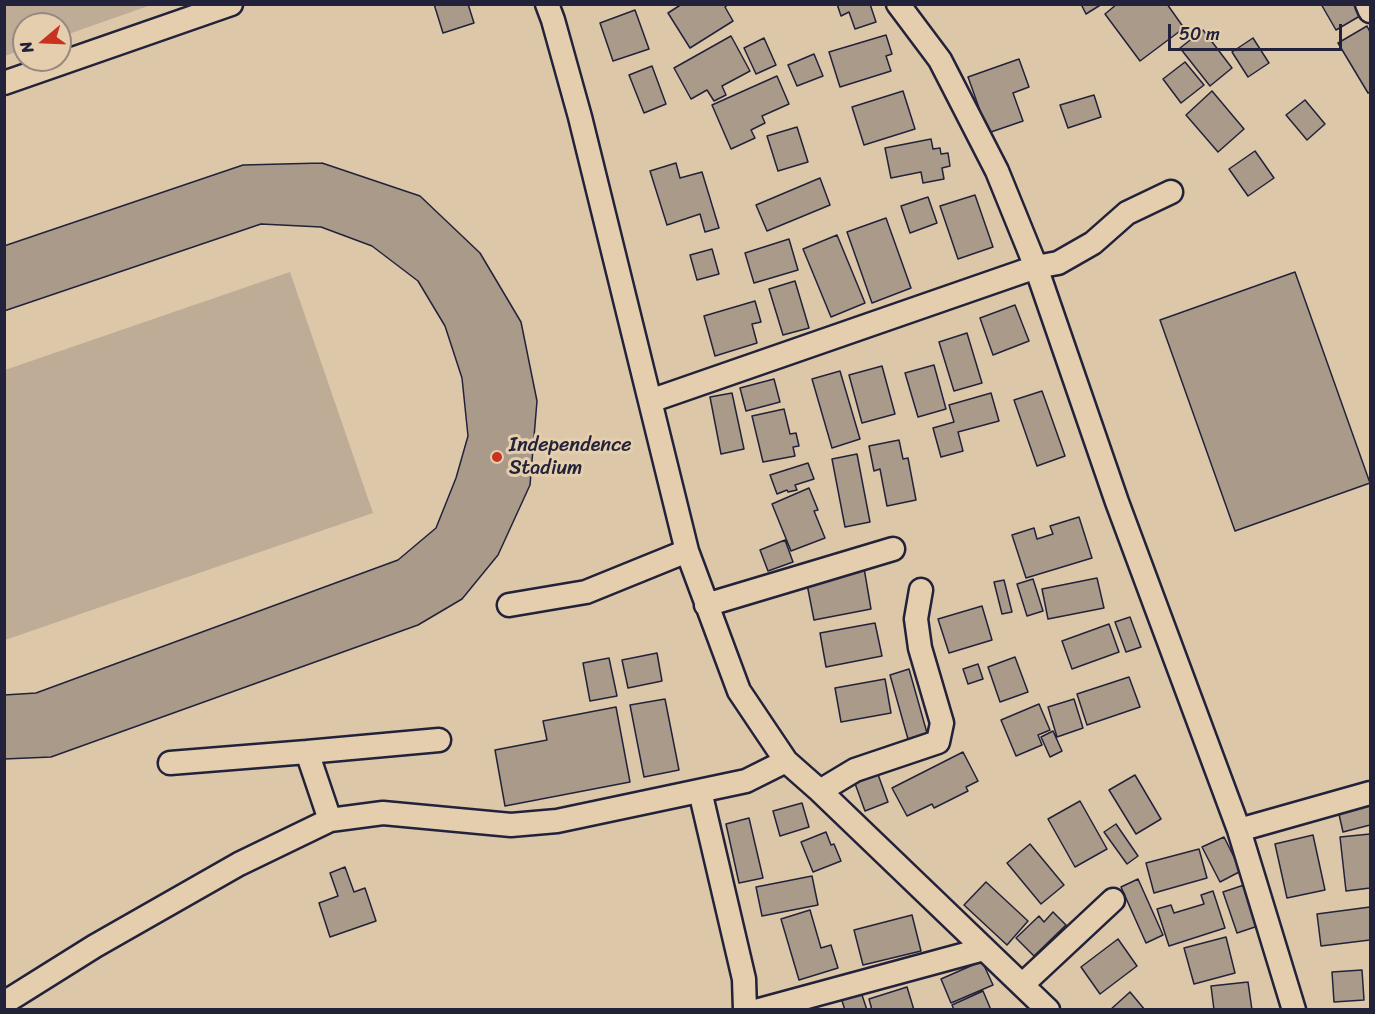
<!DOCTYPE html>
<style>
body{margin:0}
#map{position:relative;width:1375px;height:1014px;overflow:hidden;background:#ddc7a9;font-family:Sriracha,sans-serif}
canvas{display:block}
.frame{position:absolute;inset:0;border:6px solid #22223b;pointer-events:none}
.north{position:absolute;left:12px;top:12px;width:60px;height:60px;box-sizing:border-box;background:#e5ceae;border:2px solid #978980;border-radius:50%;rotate:251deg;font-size:16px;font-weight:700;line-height:24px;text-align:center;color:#22223b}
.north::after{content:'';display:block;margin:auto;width:21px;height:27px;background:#c8321e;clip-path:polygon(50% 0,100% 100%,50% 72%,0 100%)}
.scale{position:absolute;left:1168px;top:24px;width:174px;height:27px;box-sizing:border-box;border:3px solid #22223b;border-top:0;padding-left:8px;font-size:18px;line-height:21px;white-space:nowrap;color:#22223b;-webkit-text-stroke:4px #e5ceae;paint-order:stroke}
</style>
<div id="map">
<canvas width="1375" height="1014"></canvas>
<div class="frame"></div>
<div class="north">N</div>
<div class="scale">50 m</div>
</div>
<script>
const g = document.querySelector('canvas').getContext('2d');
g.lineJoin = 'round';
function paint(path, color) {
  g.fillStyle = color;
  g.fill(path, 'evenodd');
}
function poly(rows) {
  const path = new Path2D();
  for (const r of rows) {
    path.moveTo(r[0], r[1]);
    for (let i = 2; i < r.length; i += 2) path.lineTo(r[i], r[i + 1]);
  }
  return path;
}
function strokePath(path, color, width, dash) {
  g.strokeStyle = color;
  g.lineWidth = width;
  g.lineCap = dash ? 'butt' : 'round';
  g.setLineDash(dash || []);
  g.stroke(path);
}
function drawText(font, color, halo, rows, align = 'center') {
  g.font = font + ' Sriracha,sans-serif';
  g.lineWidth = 6;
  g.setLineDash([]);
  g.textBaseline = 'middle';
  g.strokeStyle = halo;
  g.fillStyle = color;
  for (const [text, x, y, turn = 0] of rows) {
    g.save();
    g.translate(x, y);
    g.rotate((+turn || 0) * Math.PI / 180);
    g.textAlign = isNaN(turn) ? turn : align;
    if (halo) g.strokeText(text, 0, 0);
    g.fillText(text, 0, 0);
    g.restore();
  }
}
const green = poly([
 [4,5,5,4,151,5,60,37,60,24,24,24,24,49,5,56],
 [290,272,373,513,5,640,5,370]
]);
const building = poly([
 [434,4,468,4,474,23,443,33,434,4],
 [682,4,729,4,725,7,733,21,690,48,668,13,682,4],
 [837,4,870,4,876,22,855,29,849,12,841,16,837,4],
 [1081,4,1102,4,1086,14,1081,4],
 [1117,4,1167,4,1184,28,1140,61,1105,14,1117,4],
 [1321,4,1360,4,1365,13,1336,30,1321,4],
 [635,10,649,49,613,61,600,23,635,10],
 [1367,26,1370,32,1370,92,1368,93,1338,43,1367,26],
 [1203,30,1232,68,1210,86,1180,48,1203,30],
 [886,35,892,54,886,56,891,71,840,87,829,52,886,35],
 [731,36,750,71,722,86,726,95,714,101,707,90,691,99,674,68,731,36],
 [764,38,776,65,756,74,744,48,764,38],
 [1253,38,1269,63,1248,77,1232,52,1253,38],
 [814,54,823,76,797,86,788,65,814,54],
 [1019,59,1029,87,1013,93,1023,121,988,133,968,77,1019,59],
 [1185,62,1204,85,1181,103,1163,79,1185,62],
 [652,66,666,104,644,113,629,75,652,66],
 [777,76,789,104,762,116,765,123,751,130,755,138,731,149,712,105,777,76],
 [903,91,915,129,864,145,852,107,903,91],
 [1212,91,1244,129,1218,152,1186,115,1212,91],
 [1094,95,1101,117,1068,128,1060,105,1094,95],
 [1305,100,1325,124,1307,140,1286,115,1305,100],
 [797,127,808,162,778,171,767,136,797,127],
 [931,139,933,149,940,148,941,154,948,153,950,166,942,168,944,179,923,183,921,172,891,178,885,148,931,139],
 [1255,151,1274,178,1248,196,1229,169,1255,151],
 [322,163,420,196,480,253,521,322,537,401,530,485,498,555,462,599,418,625,51,757,4,759,4,695,36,693,398,560,436,528,456,478,468,436,462,378,445,326,418,281,372,246,321,227,261,224,4,311,4,246,243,165,322,163],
 [676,163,680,178,702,172,719,228,705,232,700,214,667,225,650,171,676,163],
 [820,178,830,205,767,231,756,205,820,178],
 [975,195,993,247,958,259,940,206,975,195],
 [928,197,937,223,910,233,901,206,928,197],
 [886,218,911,288,872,303,847,232,886,218],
 [837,235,865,303,831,317,803,249,837,235],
 [789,239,798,270,754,283,745,253,789,239],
 [712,249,719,274,697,280,690,255,712,249],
 [1295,272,1370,483,1235,531,1160,320,1295,272],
 [795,281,809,328,783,335,769,289,795,281],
 [755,301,761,322,752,324,757,343,715,356,704,316,755,301],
 [1015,305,1029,341,993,355,980,318,1015,305],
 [967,333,982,383,954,391,939,342,967,333],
 [934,365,946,409,918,417,905,373,934,365],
 [882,366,895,414,862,423,849,375,882,366],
 [840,371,860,439,832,448,812,379,840,371],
 [774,379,780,402,746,411,740,388,774,379],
 [1042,391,1065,456,1037,466,1014,400,1042,391],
 [732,393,744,449,721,454,710,397,732,393],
 [991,393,999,421,958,432,963,451,941,457,933,428,954,422,949,405,991,393],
 [784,409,790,434,796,433,799,446,793,447,795,456,763,462,752,416,784,409],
 [899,440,903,459,908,458,916,500,887,506,880,469,874,471,869,446,899,440],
 [857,454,870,522,845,527,832,459,857,454],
 [808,463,814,479,795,485,797,490,788,492,787,490,777,494,770,475,808,463],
 [809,488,818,510,814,511,825,538,791,551,772,504,809,488],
 [1079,517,1092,558,1026,578,1012,535,1034,528,1037,539,1053,534,1050,526,1079,517],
 [785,540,793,562,768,571,760,550,785,540],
 [864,568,871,609,814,620,806,579,864,568],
 [1097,578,1104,608,1048,619,1042,589,1097,578],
 [1033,579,1043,611,1027,616,1017,584,1033,579],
 [1004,580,1012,612,1002,614,994,582,1004,580],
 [982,606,992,640,949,653,938,619,982,606],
 [1130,617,1141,647,1126,652,1115,622,1130,617],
 [875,623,882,656,826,667,820,633,875,623],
 [1109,624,1119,652,1072,669,1062,641,1109,624],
 [657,653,662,681,628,688,622,660,657,653],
 [1015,657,1028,692,1000,702,988,667,1015,657],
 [609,658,617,696,590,701,583,663,609,658],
 [978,664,983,679,968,684,963,669,978,664],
 [909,669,927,733,908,739,890,675,909,669],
 [1129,677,1140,707,1087,725,1077,694,1129,677],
 [885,679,891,713,841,722,835,688,885,679],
 [665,699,679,770,644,777,630,705,665,699],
 [1074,699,1083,728,1057,737,1048,707,1074,699],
 [1039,704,1050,730,1038,735,1042,745,1016,756,1001,720,1039,704],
 [616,707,630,782,505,806,495,750,547,740,543,721,616,707],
 [1053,731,1062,751,1050,757,1041,737,1053,731],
 [963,752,978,781,966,787,968,791,934,808,932,804,907,816,892,788,963,752],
 [876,769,888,802,865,811,853,778,876,769],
 [1135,775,1161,819,1136,834,1109,790,1135,775],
 [1080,801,1107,849,1075,867,1048,819,1080,801],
 [1370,802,1370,825,1343,832,1338,810,1370,802],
 [802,803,809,827,780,836,773,811,802,803],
 [749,818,763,878,739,883,726,824,749,818],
 [1116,824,1138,856,1127,864,1104,832,1116,824],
 [826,832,831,845,834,844,841,861,813,872,801,842,826,832],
 [1370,834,1370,888,1346,891,1340,837,1370,834],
 [1313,835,1325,890,1287,898,1275,844,1313,835],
 [1224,837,1241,871,1220,882,1202,847,1224,837],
 [1030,844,1064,885,1041,904,1007,863,1030,844],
 [1199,849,1207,878,1154,893,1146,863,1199,849],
 [345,867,354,892,365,888,376,921,330,937,319,903,338,896,330,873,345,867],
 [812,876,818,905,762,916,756,887,812,876],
 [1138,879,1163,935,1146,943,1121,887,1138,879],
 [986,882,1028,921,1007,945,964,905,986,882],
 [1244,885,1258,926,1237,933,1223,892,1244,885],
 [1213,891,1225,928,1169,946,1157,909,1171,905,1174,913,1204,904,1201,895,1213,891],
 [1370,907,1370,940,1321,946,1317,914,1370,907],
 [810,910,821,948,831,945,838,968,799,980,781,919,810,910],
 [1053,912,1066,925,1034,956,1016,938,1039,916,1044,922,1053,912],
 [912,915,921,951,863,965,854,930,912,915],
 [1226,937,1235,973,1194,984,1184,948,1226,937],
 [1118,939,1137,966,1100,994,1081,967,1118,939],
 [982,961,993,985,951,1003,941,979,982,961],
 [1362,970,1364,1000,1334,1002,1332,972,1362,970],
 [1248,982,1252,1010,1214,1010,1211,986,1248,982],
 [859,986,867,1010,845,1010,839,992,859,986],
 [907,987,914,1010,872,1010,869,999,907,987],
 [983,991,991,1010,954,1010,952,1005,983,991],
 [1130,992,1145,1010,1110,1010,1130,992]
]);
const minor = poly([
 [547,4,553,20,580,117,687,551,739,691,786,761,820,791,1048,1010],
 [898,4,940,60,997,171,1036,267,1117,502,1239,830,1294,1010],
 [1367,4,1370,11],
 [4,83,231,4],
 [650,401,1036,267,1058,263,1093,243,1127,213,1171,192],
 [509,605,586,592,687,551],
 [706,605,893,549],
 [170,763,307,752],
 [700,791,744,979,745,1010],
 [820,791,855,770,938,742,942,723,920,648,916,619,921,590],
 [330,820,307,752,439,740],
 [1239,830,1370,793],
 [1022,985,1113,900],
 [4,1003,95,946,239,864,330,820,383,813,511,825,557,821,746,781,786,761],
 [759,1010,984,949]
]);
const markers = [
 [497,457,6,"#c8321e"]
];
const poiNames = [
 ["Independence",509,446],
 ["Stadium",509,469]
];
paint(green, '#bfac97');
paint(building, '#a99a8a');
strokePath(building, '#22223b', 1.5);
strokePath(minor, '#22223b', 27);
strokePath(minor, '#e5ceae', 22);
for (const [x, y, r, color] of markers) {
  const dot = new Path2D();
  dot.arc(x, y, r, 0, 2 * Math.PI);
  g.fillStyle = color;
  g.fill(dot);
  strokePath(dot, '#e5ceae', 2);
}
drawText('20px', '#22223b', '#e5ceae', poiNames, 'left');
</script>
